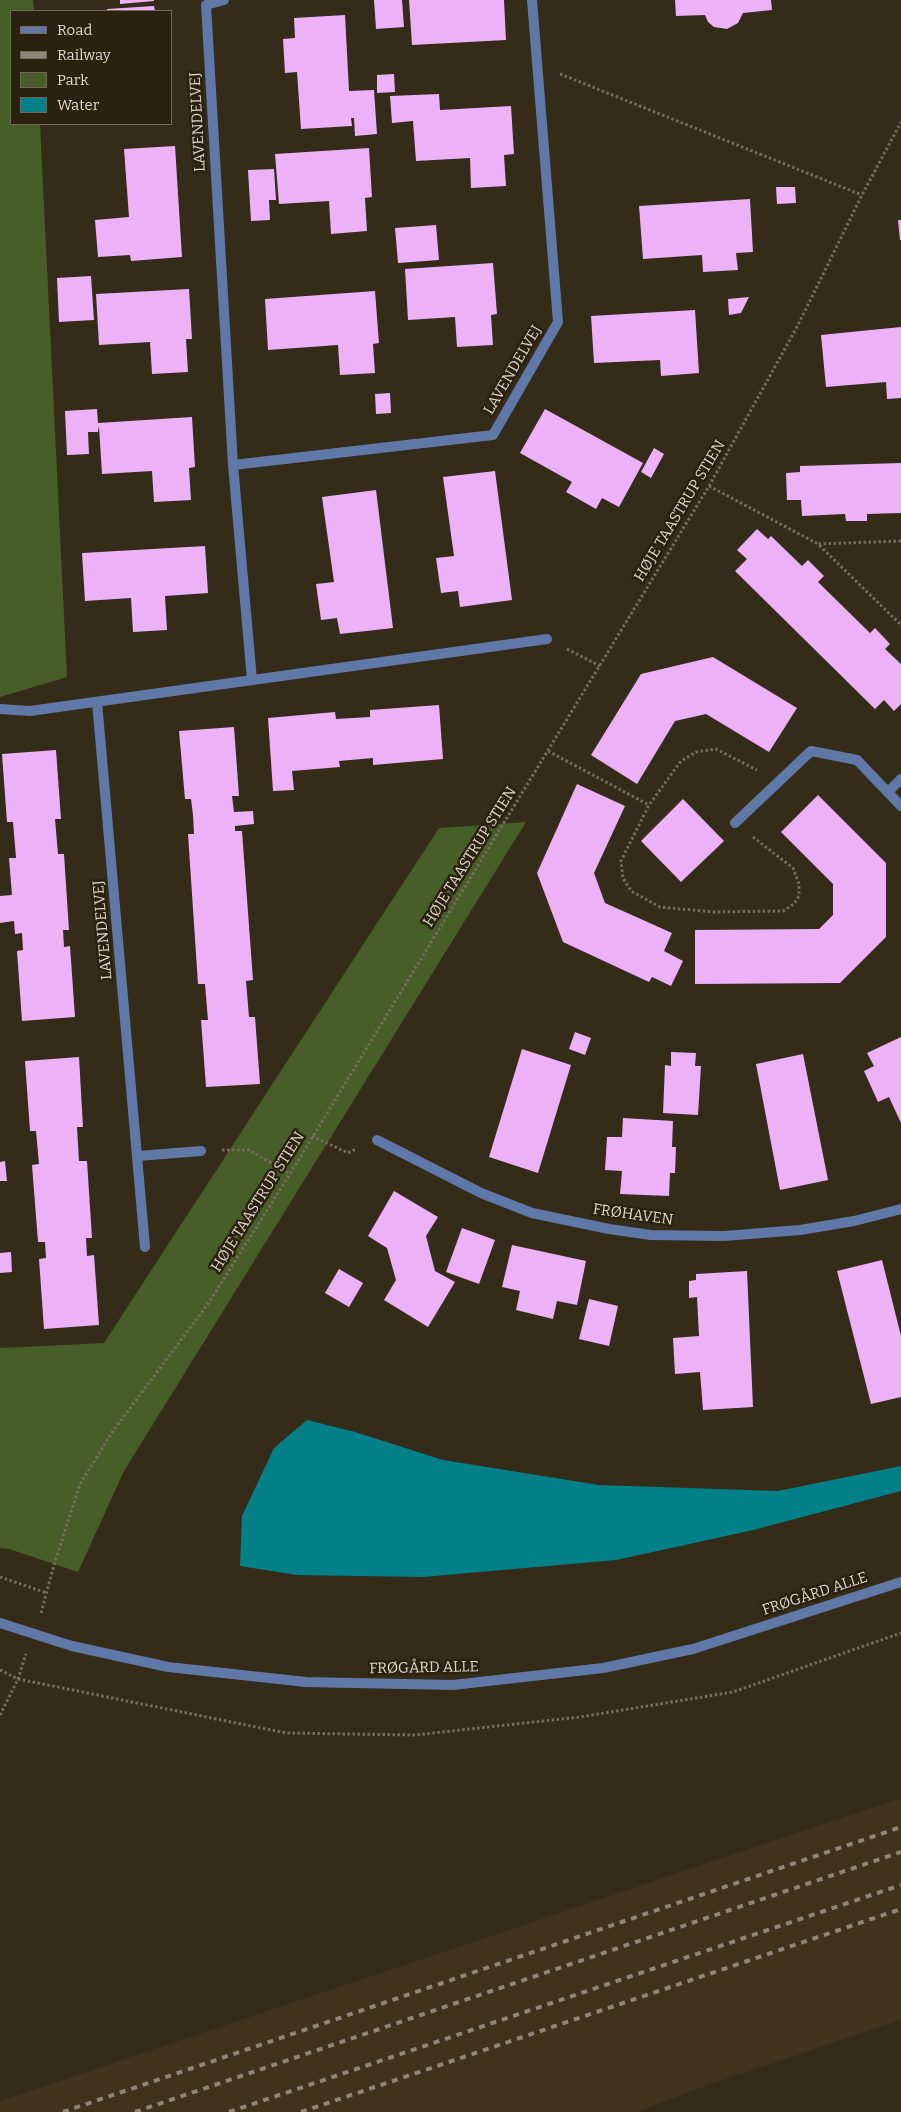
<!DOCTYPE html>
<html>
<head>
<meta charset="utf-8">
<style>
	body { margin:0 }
	#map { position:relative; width:901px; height:2112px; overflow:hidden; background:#352b19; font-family:Bitter,serif }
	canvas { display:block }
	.legend { position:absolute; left:10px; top:10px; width:162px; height:115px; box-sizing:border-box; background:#2b210f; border:1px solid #736a5b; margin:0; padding:6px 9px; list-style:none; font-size:15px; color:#dfd8cd }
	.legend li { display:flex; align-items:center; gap:10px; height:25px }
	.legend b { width:25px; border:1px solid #736a5b }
</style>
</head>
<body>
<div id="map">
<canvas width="901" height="2112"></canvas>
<ul class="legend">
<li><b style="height:6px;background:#6078a7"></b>Road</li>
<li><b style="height:6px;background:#8f8678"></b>Railway</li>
<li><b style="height:14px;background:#485e28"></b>Park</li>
<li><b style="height:14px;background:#048089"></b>Water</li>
</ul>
</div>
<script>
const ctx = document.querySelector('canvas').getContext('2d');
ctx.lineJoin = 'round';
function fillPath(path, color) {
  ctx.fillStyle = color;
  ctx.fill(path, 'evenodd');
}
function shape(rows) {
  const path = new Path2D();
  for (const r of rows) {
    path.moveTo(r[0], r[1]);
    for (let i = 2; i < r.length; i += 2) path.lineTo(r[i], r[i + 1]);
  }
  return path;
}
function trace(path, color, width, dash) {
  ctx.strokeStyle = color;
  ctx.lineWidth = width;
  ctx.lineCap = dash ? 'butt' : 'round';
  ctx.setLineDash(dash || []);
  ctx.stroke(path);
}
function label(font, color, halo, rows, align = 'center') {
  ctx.font = font + ' Bitter,serif';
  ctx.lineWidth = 5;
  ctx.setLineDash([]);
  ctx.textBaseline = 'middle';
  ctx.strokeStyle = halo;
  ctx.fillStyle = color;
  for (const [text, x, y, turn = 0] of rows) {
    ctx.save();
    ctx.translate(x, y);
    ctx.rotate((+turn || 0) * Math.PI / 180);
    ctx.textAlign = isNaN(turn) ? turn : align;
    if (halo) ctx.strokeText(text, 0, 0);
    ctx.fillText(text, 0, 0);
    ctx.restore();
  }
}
fillPath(shape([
	[901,1798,901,2020,708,2085,637,2112,0,2112,0,2101]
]), '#40321b');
fillPath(shape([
	[0,0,33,0,34,11,11,11,11,124,40,124,67,677,0,697],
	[526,822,124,1471,78,1572,9,1549,0,1548,0,1348,104,1343,439,828]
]), '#485e28');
fillPath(shape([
	[307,1420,355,1432,443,1460,599,1485,778,1491,901,1466,901,1491,753,1530,616,1560,423,1577,297,1575,240,1566,242,1516,274,1448]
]), '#048089');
fillPath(shape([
	[120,0,154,0,154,1,120,4],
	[374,0,402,0,404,27,376,29],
	[409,0,504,0,506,40,412,45],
	[675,0,771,0,772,10,743,13,738,23,727,29,714,27,708,22,705,15,676,16],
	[154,6,155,11,107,11,107,9],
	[345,15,349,91,374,90,377,134,355,136,354,118,351,118,352,126,301,129,297,72,285,73,283,39,295,38,294,18],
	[394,74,395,92,377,93,377,75],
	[439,94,440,110,511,106,514,154,504,155,506,186,471,188,470,158,416,161,413,121,392,123,390,96],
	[175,146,182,257,131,261,130,255,98,257,95,220,129,217,124,149],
	[369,148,372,197,365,198,367,231,331,234,329,201,279,204,275,154],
	[274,169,276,200,269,200,270,220,251,221,248,170],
	[776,187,795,187,796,203,777,204],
	[750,199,753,252,736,253,738,270,703,272,702,255,643,259,639,206],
	[898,220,901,220,901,240,900,240],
	[436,225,439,260,398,263,395,228],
	[493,263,497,314,491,315,493,345,457,347,455,317,408,320,405,269],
	[91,276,94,320,59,322,57,278],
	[189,289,192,339,186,339,188,372,152,374,150,342,99,345,96,294],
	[375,291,379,343,373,344,375,373,340,375,338,345,268,350,265,299],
	[749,297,741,313,729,315,728,299],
	[695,310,699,373,661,376,660,360,594,363,591,316],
	[901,327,901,398,887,399,886,382,826,387,821,335],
	[390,393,391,413,376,414,375,394],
	[97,409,98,423,192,417,195,467,189,468,191,500,154,502,152,471,102,474,99,426,98,432,88,432,89,454,67,455,65,411],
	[545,409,643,463,619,507,602,498,596,509,566,492,572,482,520,453],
	[654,448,664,454,651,478,641,472],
	[901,463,901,513,867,514,867,521,846,521,845,514,802,516,801,500,787,500,786,473,800,472,800,466],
	[495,471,512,600,460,607,458,591,441,593,436,558,454,556,443,477],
	[376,490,393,628,340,634,337,618,321,620,316,584,334,582,322,497],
	[757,529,768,539,771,536,802,566,808,560,824,576,818,582,870,633,875,628,890,644,885,649,901,664,901,704,894,711,884,700,875,709,735,571,747,559,737,550],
	[205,546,208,593,165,596,167,630,133,632,131,598,85,601,82,553],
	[713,657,797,708,769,752,706,714,675,721,637,784,591,755,641,674],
	[439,705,443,759,373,765,373,758,339,761,340,767,292,771,294,790,273,791,268,718,335,712,336,719,370,717,370,710],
	[234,727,239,796,232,796,234,812,253,811,254,824,235,826,235,831,242,831,253,980,246,981,249,1017,255,1017,260,1084,206,1087,201,1020,208,1020,205,984,198,984,188,834,194,834,193,815,191,799,185,799,179,731],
	[56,750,61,819,55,819,58,854,64,854,69,930,63,930,64,947,70,946,75,1017,22,1021,17,951,23,950,22,933,15,934,14,921,0,923,0,896,12,895,9,858,16,858,13,822,7,822,2,754],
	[577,784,625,806,594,873,605,903,672,933,664,951,683,961,671,986,652,977,649,982,563,942,537,873],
	[818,795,886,863,886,937,840,983,695,984,695,930,819,929,833,915,833,884,781,832],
	[683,799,724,841,681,882,641,841],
	[575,1032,591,1038,585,1055,569,1049],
	[901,1037,901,1123,889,1097,878,1102,864,1071,874,1066,867,1053],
	[522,1049,571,1065,538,1173,489,1157],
	[671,1052,696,1053,695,1066,701,1066,698,1115,663,1113,665,1065,671,1066],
	[803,1054,828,1180,780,1190,756,1064],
	[79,1057,83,1127,77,1127,79,1161,87,1161,92,1238,86,1238,87,1256,94,1255,99,1325,44,1329,39,1259,46,1258,45,1242,38,1242,32,1165,39,1164,36,1131,30,1131,25,1061],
	[623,1118,673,1121,672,1147,676,1147,675,1173,670,1173,669,1196,620,1194,622,1171,605,1170,607,1137,622,1137],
	[5,1161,7,1181,0,1181,0,1162],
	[394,1191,438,1217,426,1236,435,1271,455,1282,428,1327,384,1300,396,1280,387,1248,368,1236],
	[462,1228,495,1240,479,1284,446,1272],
	[512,1245,586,1261,577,1305,557,1301,553,1319,516,1310,520,1291,502,1287],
	[11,1252,12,1272,0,1273,0,1253],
	[882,1260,901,1336,901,1397,871,1404,837,1271],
	[339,1269,363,1283,349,1307,325,1293],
	[747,1271,753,1407,703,1410,700,1372,675,1374,673,1338,699,1336,697,1297,689,1298,689,1281,696,1280,696,1274],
	[589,1299,618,1306,609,1346,579,1339]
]), '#edb1f8');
trace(shape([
	[560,74,862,195],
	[709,486,818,544],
	[901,541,818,544,901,625],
	[567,649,600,666],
	[548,751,649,805],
	[753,837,793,868,799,884,799,896,794,904,783,911,713,912,660,907,631,891,623,878,621,861,649,805,681,761,696,752,716,749,757,770],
	[312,1136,348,1153,356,1149],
	[222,1150,249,1150,290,1174],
	[0,1577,47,1593],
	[41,1613,54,1565,80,1484,113,1431,208,1304,290,1174,709,486,798,325,862,195,901,122],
	[0,1670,18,1679,286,1733,415,1735,580,1717,733,1692,901,1633],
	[0,1715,18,1679,26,1654]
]), '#756d5d', 3, [2.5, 2.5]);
trace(shape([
	[888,792,901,779],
	[735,823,811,751,857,760]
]), '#6078a7', 10);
trace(shape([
	[224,0,206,5,233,465],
	[252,680,233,465,493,435,558,322,532,0],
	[97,702,145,1247],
	[0,709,30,711,547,639],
	[857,760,901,806],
	[377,1140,481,1193,532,1213,609,1229,651,1235,724,1236,800,1230,854,1221,901,1209],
	[138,1156,201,1151]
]), '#6078a7', 10);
trace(shape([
	[0,1623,72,1646,168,1667,306,1682,453,1685,603,1668,693,1649,901,1582]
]), '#6078a7', 10);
trace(shape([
	[63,2112,901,1827],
	[135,2112,901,1852],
	[229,2112,901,1885],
	[301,2112,901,1909]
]), '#8f8678', 4, [6, 6]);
label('15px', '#dfd8cd', '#2b210f', [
	["LAVENDELVEJ",198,122,-93],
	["LAVENDELVEJ",513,370,-60],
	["HØJE TAASTRUP STIEN",680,511,-59],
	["HØJE TAASTRUP STIEN",470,857,-58],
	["LAVENDELVEJ",103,930,-95],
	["HØJE TAASTRUP STIEN",258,1202,-58],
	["FRØHAVEN",633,1215,8],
	["FRØGÅRD ALLE",815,1594,-18],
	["FRØGÅRD ALLE",424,1668,-1]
]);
</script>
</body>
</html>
